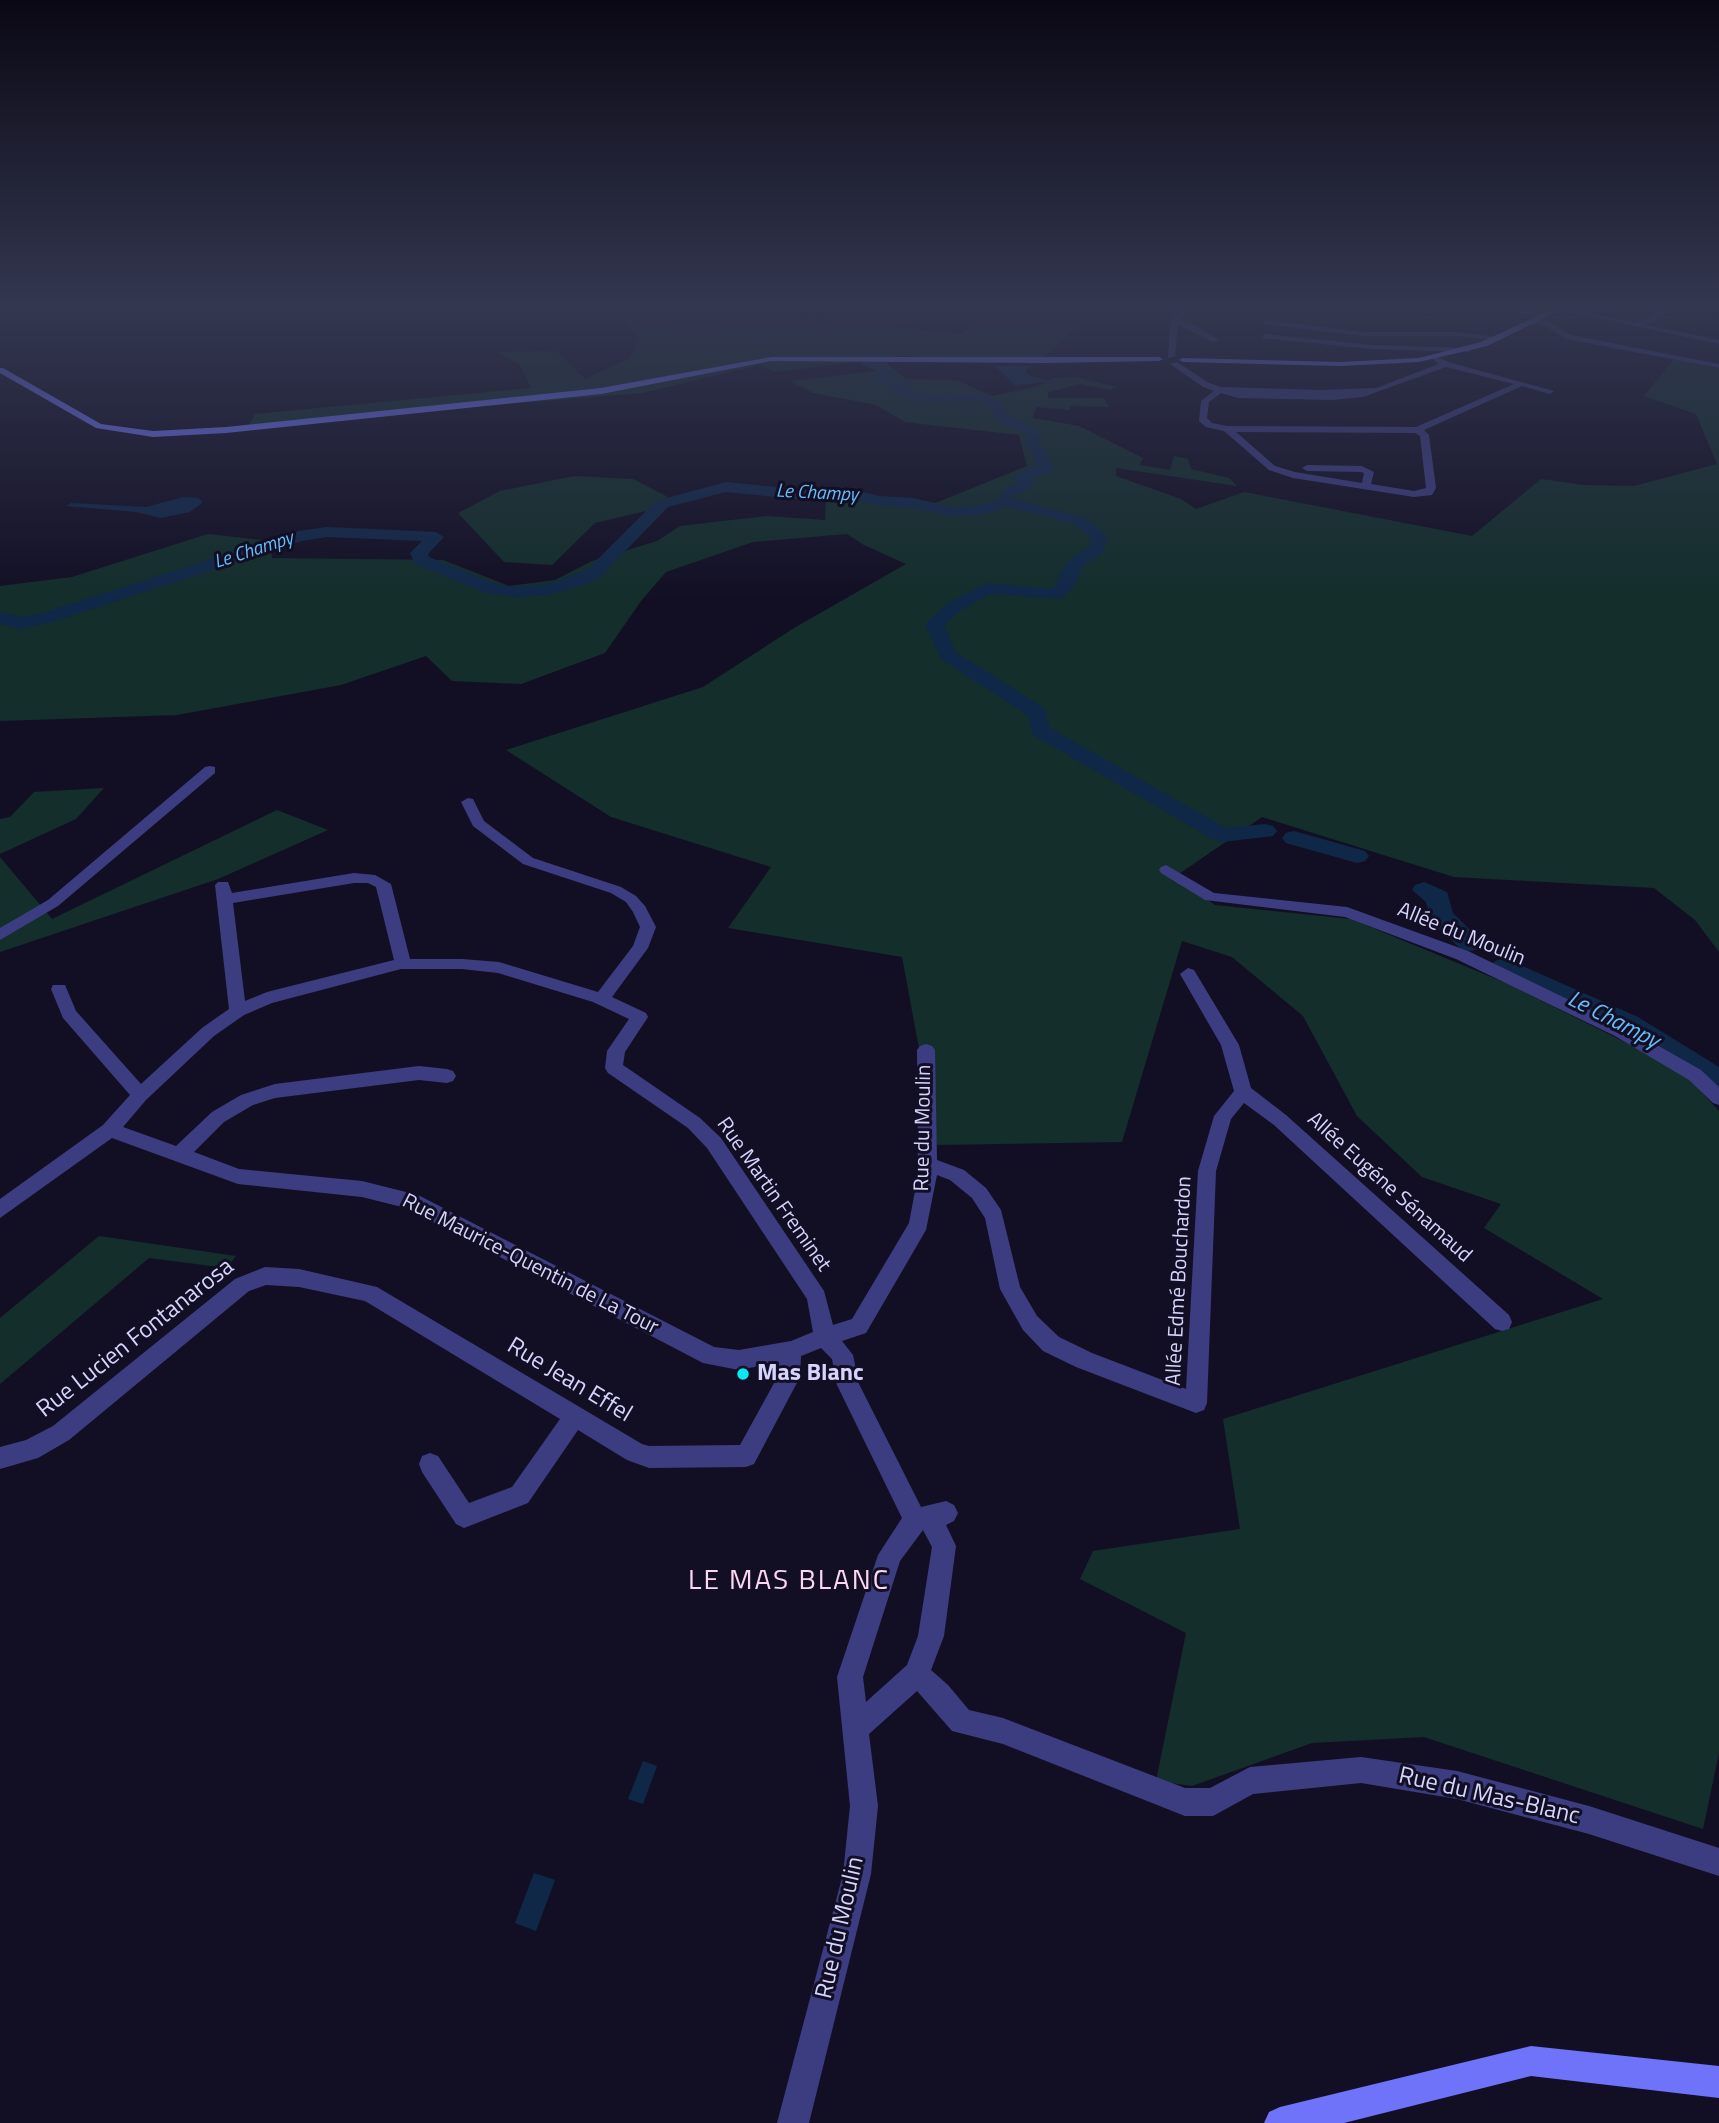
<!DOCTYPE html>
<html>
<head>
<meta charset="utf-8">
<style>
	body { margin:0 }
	canvas { display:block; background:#120f24 }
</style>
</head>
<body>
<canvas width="1719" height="2123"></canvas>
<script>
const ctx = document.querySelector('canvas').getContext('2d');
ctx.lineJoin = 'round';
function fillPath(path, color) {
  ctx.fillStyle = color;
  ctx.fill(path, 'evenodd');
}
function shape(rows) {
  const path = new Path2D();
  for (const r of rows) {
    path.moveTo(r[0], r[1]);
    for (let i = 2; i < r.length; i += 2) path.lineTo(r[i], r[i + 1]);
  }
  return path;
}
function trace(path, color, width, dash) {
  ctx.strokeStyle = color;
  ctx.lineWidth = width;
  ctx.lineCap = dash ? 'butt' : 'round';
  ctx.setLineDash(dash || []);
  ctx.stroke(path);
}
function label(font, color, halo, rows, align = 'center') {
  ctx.font = font + ' "Titillium Web",sans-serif';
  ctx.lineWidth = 6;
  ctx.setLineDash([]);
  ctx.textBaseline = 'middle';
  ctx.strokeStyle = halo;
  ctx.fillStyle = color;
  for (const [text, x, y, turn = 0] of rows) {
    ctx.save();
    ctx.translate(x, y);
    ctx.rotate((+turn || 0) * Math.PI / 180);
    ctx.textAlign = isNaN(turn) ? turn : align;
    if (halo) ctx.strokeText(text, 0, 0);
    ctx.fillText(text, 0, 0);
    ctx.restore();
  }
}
fillPath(shape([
	[607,304,802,304,797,317,963,334,995,304,1059,304,1039,318,1080,325,1037,364,901,356,775,372,760,365,642,393,249,425,255,414,531,388,520,365,497,352,556,351,585,379,630,358,640,337,605,307],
	[1674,359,1719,369,1719,952,1695,920,1654,888,1454,877,1262,817,1176,876,1215,905,1351,919,1508,984,1671,1065,1694,1084,1719,1111,1719,1753,1703,1829,1424,1737,1312,1743,1192,1786,1156,1781,1186,1633,1080,1579,1093,1551,1240,1529,1223,1419,1603,1299,1484,1228,1501,1204,1422,1177,1357,1116,1303,1016,1232,957,1182,941,1122,1142,937,1145,902,957,728,928,771,867,611,817,506,750,703,687,794,628,906,564,864,545,847,534,753,542,666,572,641,601,605,653,521,684,452,681,426,656,341,685,177,715,0,721,0,586,72,577,208,534,271,541,272,558,443,560,509,586,555,580,592,561,657,541,680,526,766,516,825,520,826,495,923,508,1027,466,1019,435,905,422,876,405,813,393,790,381,894,369,906,379,956,380,992,396,1039,386,1052,378,1075,377,1117,387,1110,390,1081,384,1048,392,1048,398,1104,398,1109,407,1070,406,1070,410,1036,407,1033,418,1079,426,1143,458,1140,465,1170,470,1174,456,1188,459,1191,469,1229,478,1237,486,1116,468,1116,476,1181,499,1196,509,1244,492,1472,536,1541,479,1584,485,1634,486,1717,464,1696,414,1644,396],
	[574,476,633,479,668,497,646,511,595,523,552,565,504,562,458,513,500,491],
	[104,788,76,819,0,854,0,819,10,817,34,792],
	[277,810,328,830,218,879,0,952,0,857,52,919],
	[99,1236,236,1256,227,1268,149,1258,0,1384,0,1318]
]), '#132e2b');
fillPath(shape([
	[674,304,681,304,672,310,692,313,689,315,691,322,707,322,711,329,720,329,730,334,764,336,770,338,768,340,783,343,803,337,834,347,867,351,872,355,869,357,863,351,855,350,827,348,818,342,800,339,779,344,766,343,764,338,725,335,717,330,707,329,704,324,686,322,686,313,668,311],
	[869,360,882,365,893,373,884,382,906,385,906,387,899,390,922,397,941,398,986,395,984,398,1001,407,999,412,1006,419,1021,423,1028,427,1034,434,1037,439,1033,444,1039,448,1041,454,1050,467,1048,470,1027,475,1024,479,1029,483,1023,489,1009,492,1011,501,1085,521,1103,538,1098,552,1078,564,1071,572,1065,593,1049,598,1035,594,1055,595,1062,592,1073,566,1098,548,1099,536,1080,521,1005,501,1008,494,1006,491,1023,487,1026,483,1022,478,1024,476,1047,469,1038,455,1038,448,1030,444,1035,438,1030,430,1020,424,1008,422,997,412,999,408,985,400,982,396,942,399,925,398,898,391,896,389,903,385,882,383,880,381,889,373],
	[995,366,1033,366,1026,369,1026,374,1048,381,1016,386],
	[184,497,198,498,203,502,190,512,161,518,136,512,66,506,71,503,146,507],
	[643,1761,657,1766,643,1804,628,1799],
	[534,1873,555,1880,536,1931,515,1923]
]), '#102848');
fillPath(shape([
	[869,355,887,363,894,370,896,373,890,379,908,382,910,385,906,389,925,394,987,393,1004,405,1004,411,1013,419,1032,425,1042,438,1039,443,1045,448,1046,455,1055,469,1052,472,1033,477,1031,478,1034,482,1029,490,1007,497,1086,518,1107,536,1104,552,1082,567,1075,585,1061,599,990,594,961,610,944,625,956,652,1044,708,1050,728,1226,828,1265,824,1273,826,1277,831,1273,836,1222,842,1214,840,1033,735,1027,715,941,659,925,624,949,602,987,583,1051,589,1058,583,1060,572,1070,559,1090,546,1090,537,1074,524,1006,506,989,513,953,517,913,508,879,506,843,497,826,502,726,492,668,507,600,577,586,584,548,595,515,597,486,593,415,564,410,553,422,541,327,537,302,541,49,623,20,629,0,624,0,612,20,617,39,614,299,531,327,527,436,532,444,537,428,554,429,557,496,584,515,587,546,585,588,569,656,501,726,482,825,492,842,487,879,496,913,498,953,507,986,504,1005,496,999,492,1017,484,1014,478,1017,475,1023,470,1038,466,1031,450,1023,444,1027,438,1022,431,1003,425,992,415,991,409,979,400,925,402,893,394,891,387,873,381,881,373,863,365,863,359,869,355],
	[1294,831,1365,851,1369,856,1365,861,1357,863,1286,843,1282,838,1286,833,1294,831],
	[1424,882,1447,892,1453,913,1483,943,1479,949,1470,951,1461,949,1432,922,1426,902,1412,890,1415,885,1424,882],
	[1504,958,1638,1017,1719,1067,1719,1092,1709,1088,1618,1031,1495,973,1491,967,1495,961,1504,958]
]), '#102848');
fillPath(shape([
	[1188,304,1222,307,1219,311,1195,305,1179,321,1188,322,1220,340,1213,342,1178,325,1175,356,1168,358,1170,322,1178,310,1188,304],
	[1427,304,1433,304,1433,312,1423,313,1427,304],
	[1509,304,1517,304,1547,316,1543,318,1521,313,1509,304],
	[1675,304,1684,304,1646,325,1719,340,1719,344,1555,309,1559,307,1637,323,1675,304],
	[1534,318,1551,322,1571,335,1719,364,1719,368,1566,339,1545,326,1531,322,1534,318],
	[1265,320,1363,332,1456,332,1503,338,1499,340,1456,336,1363,336,1262,324,1265,320],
	[1264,334,1372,345,1468,348,1472,350,1468,352,1372,349,1261,338,1264,334],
	[1434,355,1448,362,1554,391,1550,394,1522,386,1424,430,1429,435,1436,488,1432,495,1414,497,1293,478,1269,470,1224,431,1206,427,1199,421,1201,401,1214,391,1203,387,1170,364,1177,362,1209,383,1221,387,1321,390,1376,388,1439,364,1430,357,1434,355],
	[1446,367,1514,384,1416,427,1227,426,1212,423,1207,418,1209,402,1221,393,1238,398,1332,400,1363,397,1446,367],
	[1236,432,1415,433,1420,436,1426,488,1414,491,1371,484,1374,472,1362,466,1307,465,1302,468,1307,471,1361,472,1364,473,1362,483,1295,472,1275,466,1236,432],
	[210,766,215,767,215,773,58,906,0,940,0,928,48,900,205,767,210,766],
	[468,798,473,799,484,821,533,858,621,887,636,896,645,906,656,927,648,948,612,997,646,1013,648,1017,625,1052,623,1065,700,1118,721,1138,824,1291,833,1325,852,1319,909,1223,918,1175,917,1050,920,1046,926,1044,932,1046,935,1050,937,1160,964,1170,986,1188,1001,1210,1020,1287,1037,1316,1059,1337,1092,1353,1186,1389,1198,1171,1214,1116,1234,1091,1221,1045,1180,974,1188,968,1194,970,1239,1045,1251,1088,1286,1115,1509,1315,1512,1322,1509,1329,1502,1331,1495,1329,1274,1125,1244,1103,1231,1119,1216,1171,1207,1403,1204,1410,1196,1413,1076,1367,1043,1351,1023,1330,1000,1289,985,1218,972,1198,950,1180,937,1175,926,1230,866,1333,842,1341,853,1355,859,1384,921,1507,946,1501,954,1505,958,1513,954,1521,946,1525,956,1546,944,1636,931,1670,948,1685,969,1710,1003,1718,1185,1788,1210,1788,1250,1767,1361,1757,1457,1771,1589,1806,1719,1848,1719,1876,1589,1834,1457,1799,1361,1783,1253,1794,1213,1816,1185,1816,1003,1744,952,1731,917,1691,869,1734,878,1806,871,1874,809,2123,777,2123,843,1874,850,1806,837,1677,878,1555,902,1518,837,1385,832,1359,821,1348,801,1356,800,1377,754,1464,746,1467,649,1468,627,1460,578,1430,528,1503,464,1528,456,1524,422,1472,419,1464,422,1456,430,1453,438,1456,469,1503,512,1487,560,1419,365,1301,299,1287,266,1285,249,1291,69,1440,38,1458,0,1469,0,1447,26,1440,53,1426,235,1279,265,1267,299,1269,377,1287,642,1444,649,1446,740,1445,778,1376,779,1362,739,1370,703,1363,406,1208,362,1197,238,1184,112,1138,0,1218,0,1199,103,1125,130,1095,63,1018,51,989,53,985,65,985,76,1011,141,1084,202,1028,229,1009,215,885,218,882,228,882,232,893,354,873,375,875,391,884,410,959,462,959,499,962,598,992,633,946,640,927,633,912,626,902,611,893,523,864,473,826,461,802,468,798],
	[354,883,368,883,376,887,394,960,267,992,245,1001,233,903,354,883],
	[401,969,462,969,498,973,593,1002,629,1019,607,1051,605,1068,608,1073,688,1128,707,1148,807,1299,813,1332,791,1341,739,1350,714,1347,418,1195,362,1181,239,1169,194,1152,224,1122,253,1105,275,1098,419,1080,447,1083,453,1081,456,1076,453,1071,447,1069,419,1066,275,1084,241,1095,212,1112,176,1146,123,1127,146,1100,214,1036,244,1015,272,1003,401,969],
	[923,1530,932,1547,918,1636,907,1665,866,1702,863,1677,900,1561,923,1530],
	[1166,865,1214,893,1347,907,1468,951,1627,1028,1701,1070,1719,1087,1719,1105,1713,1103,1689,1080,1615,1036,1456,959,1345,917,1205,900,1161,873,1159,870,1161,867,1166,865]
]), '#3c3d81');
fillPath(shape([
	[1564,304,1573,304,1487,346,1419,362,1340,366,1183,362,1179,360,1183,358,1340,362,1419,358,1481,342,1564,304],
	[771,357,1159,357,1163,359,1159,361,1046,363,771,361,601,394,226,433,153,437,96,428,0,373,0,368,3,368,101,424,153,431,226,427,601,388,771,357],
	[1531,2046,1719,2066,1719,2098,1531,2076,1344,2123,1264,2123,1269,2112,1280,2107,1531,2046]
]), '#6f73fa');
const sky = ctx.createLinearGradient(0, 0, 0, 601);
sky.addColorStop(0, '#0a0814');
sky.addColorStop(0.51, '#333750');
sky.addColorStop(1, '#33375000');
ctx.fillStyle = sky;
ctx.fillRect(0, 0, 1719, 601);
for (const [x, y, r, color] of [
	[743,1374,7,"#09e9f4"]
]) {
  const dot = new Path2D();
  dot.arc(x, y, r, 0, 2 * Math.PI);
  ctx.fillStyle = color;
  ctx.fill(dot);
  trace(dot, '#120f24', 2.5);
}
label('italic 19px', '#66bdf9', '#120f24', [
	["Le Champy",817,494,3],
	["Le Champy",254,551,-18]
]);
label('21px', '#d6d4fd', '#120f24', [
	["Allée du Moulin",1461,935,22],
	["Rue du Moulin",924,1128,-89],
	["Allée Eugéne Sénamaud",1389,1188,42],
	["Rue Martin Freminet",773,1195,55],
	["Rue Maurice-Quentin de La Tour",530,1265,27],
	["Allée Edmé Bouchardon",1180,1281,-87]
]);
label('italic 23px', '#66bdf9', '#120f24', [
	["Le Champy",1613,1021,27]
]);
label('24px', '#d6d4fd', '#120f24', [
	["Rue Lucien Fontanarosa",136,1339,-38],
	["Rue Jean Effel",569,1381,31],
	["Rue du Mas-Blanc",1489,1797,13],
	["Rue du Moulin",841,1928,-77]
]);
label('bold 24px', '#d6d4fd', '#120f24', [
	["Mas Blanc",757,1374]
], 'left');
ctx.letterSpacing = '2px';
label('28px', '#fdd6f1', '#120f24', [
	["LE MAS BLANC",789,1582]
]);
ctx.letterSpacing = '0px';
</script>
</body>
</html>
